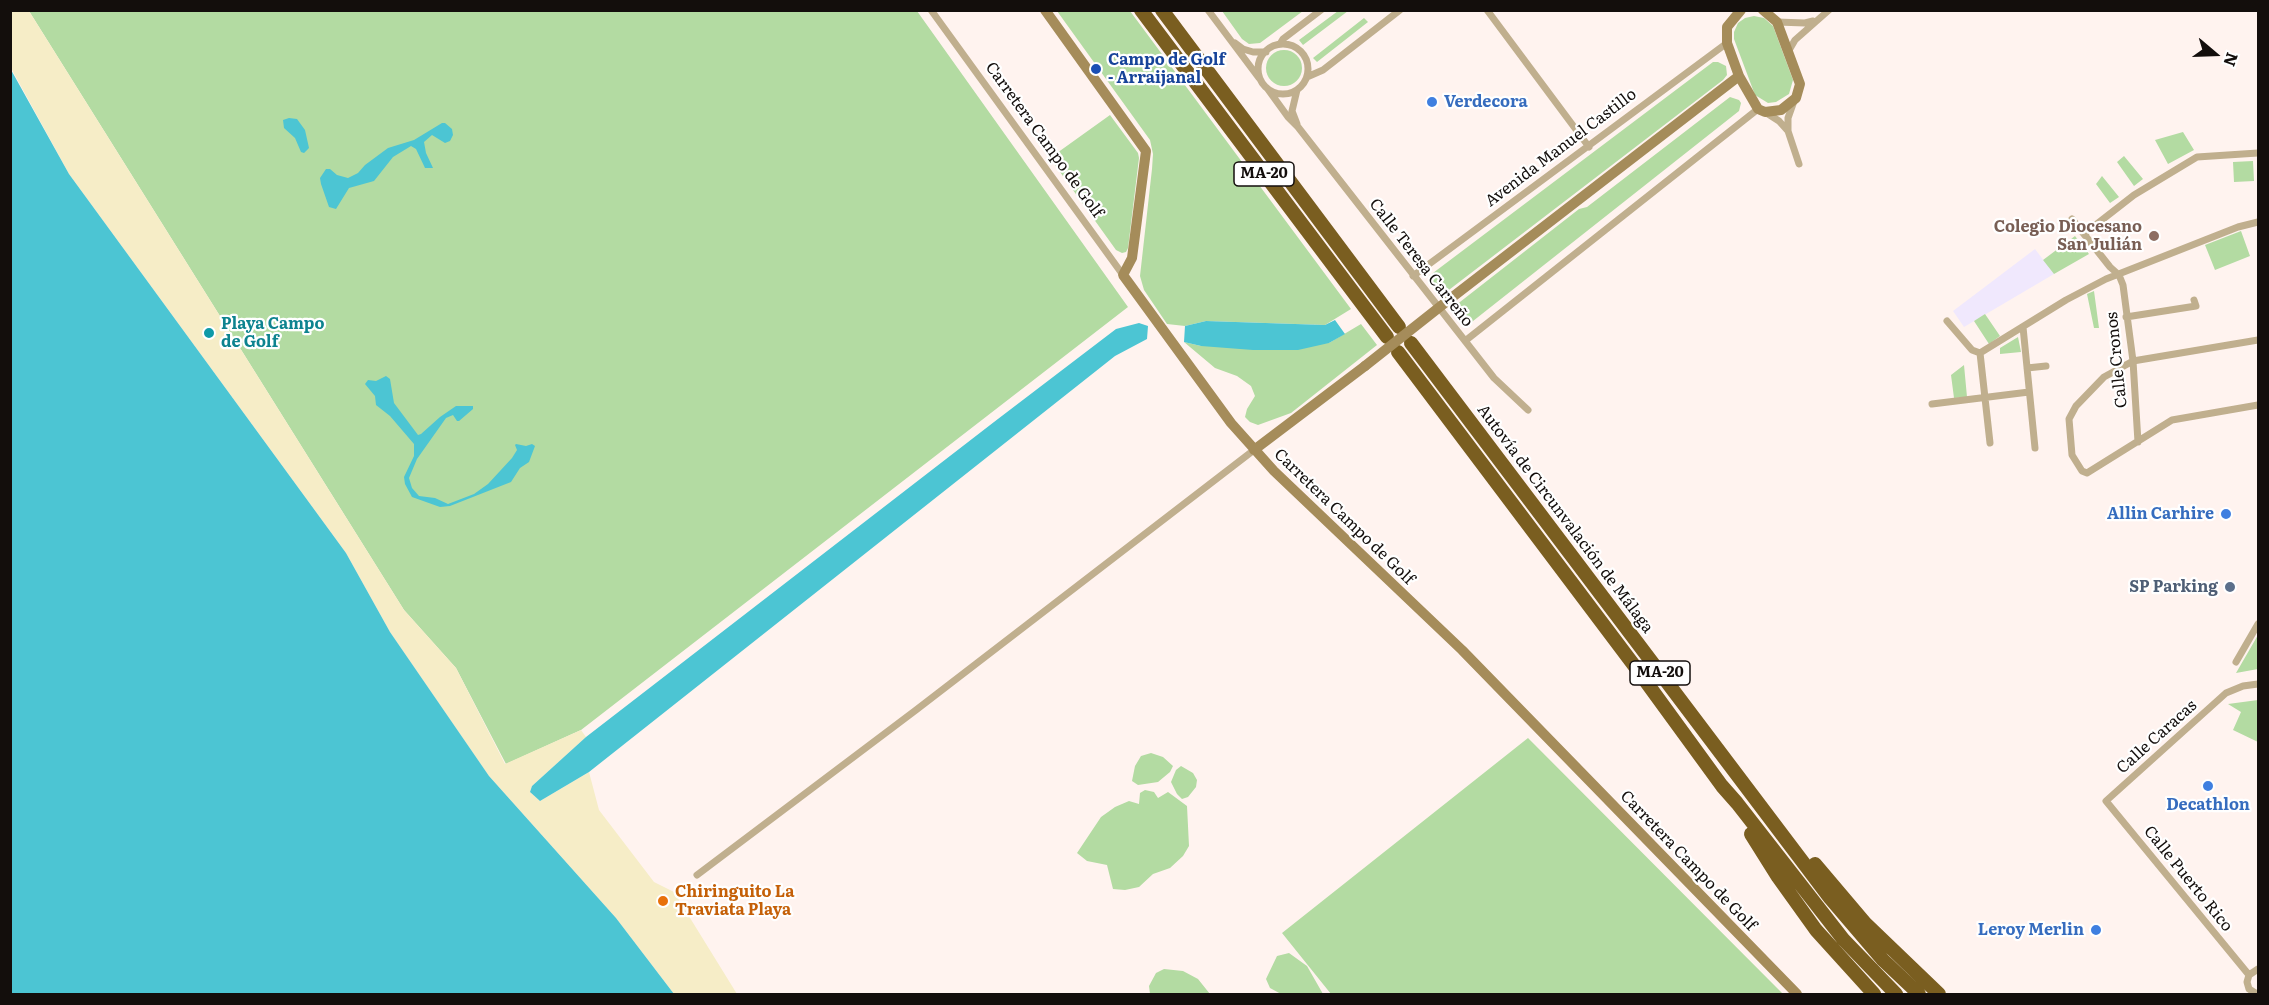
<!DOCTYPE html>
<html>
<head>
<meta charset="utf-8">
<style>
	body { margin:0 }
	#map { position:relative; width:2269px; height:1005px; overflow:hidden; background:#fff3ef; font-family:Literata,serif }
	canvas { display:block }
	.frame { position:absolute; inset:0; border:12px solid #130e0c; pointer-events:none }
	.north { position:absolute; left:2185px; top:24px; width:60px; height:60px; -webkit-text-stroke:4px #fff; paint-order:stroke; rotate:109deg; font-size:16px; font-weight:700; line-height:24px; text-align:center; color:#130e0c }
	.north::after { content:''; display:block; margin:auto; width:21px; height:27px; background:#130e0c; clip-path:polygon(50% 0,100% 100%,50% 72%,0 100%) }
</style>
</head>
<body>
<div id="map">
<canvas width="2269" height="1005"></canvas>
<div class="frame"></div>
<div class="north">N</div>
</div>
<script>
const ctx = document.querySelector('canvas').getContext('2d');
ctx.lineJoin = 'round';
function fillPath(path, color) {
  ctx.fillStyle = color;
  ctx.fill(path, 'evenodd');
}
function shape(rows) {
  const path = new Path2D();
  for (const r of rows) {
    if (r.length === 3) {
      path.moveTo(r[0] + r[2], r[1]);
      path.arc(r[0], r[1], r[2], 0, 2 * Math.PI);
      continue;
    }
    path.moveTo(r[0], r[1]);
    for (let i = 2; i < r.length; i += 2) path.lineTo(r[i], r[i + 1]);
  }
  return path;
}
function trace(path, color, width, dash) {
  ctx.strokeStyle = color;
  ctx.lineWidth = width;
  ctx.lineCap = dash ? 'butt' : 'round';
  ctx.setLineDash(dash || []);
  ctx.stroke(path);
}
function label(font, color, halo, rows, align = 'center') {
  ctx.font = font + ' Literata,serif';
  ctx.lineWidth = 4.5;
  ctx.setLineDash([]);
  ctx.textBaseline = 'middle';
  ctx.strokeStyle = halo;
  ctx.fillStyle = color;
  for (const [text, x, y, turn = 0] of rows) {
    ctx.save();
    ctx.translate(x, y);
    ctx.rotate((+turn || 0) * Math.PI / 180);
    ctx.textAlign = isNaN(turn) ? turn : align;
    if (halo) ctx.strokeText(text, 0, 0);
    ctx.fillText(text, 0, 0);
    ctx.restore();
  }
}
fillPath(shape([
	[2035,249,2054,274,1964,327,1953,311]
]), '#f0e8fd');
fillPath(shape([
	[29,11,917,11,1128,307,581,730,506,764,456,668,404,610],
	[1057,11,1130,11,1351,309,1325,325,1206,321,1185,326,1167,324,1144,290,1140,276,1152,169,1153,154,1150,140],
	[1222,11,1303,11,1260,43,1249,44,1242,39],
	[1338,11,1348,11,1303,45,1299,40],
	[1754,16,1764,18,1773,26,1793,80,1789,94,1776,102,1768,103,1755,95,1734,39,1734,32,1738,23,1745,18],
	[1364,18,1368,22,1317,62,1313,58],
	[1284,68,18],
	[1713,62,1718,62,1726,66,1727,75,1723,80,1441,296,1429,276],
	[1730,97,1739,100,1741,103,1739,111,1468,325,1451,309,1579,209,1587,207],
	[1110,115,1138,153,1139,158,1128,248,1126,252,1122,253,1116,250,1050,158],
	[2183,132,2194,150,2168,164,2155,140],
	[2124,156,2143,179,2134,186,2117,162],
	[2253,161,2254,181,2234,182,2233,162],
	[2102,176,2119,197,2110,203,2096,184],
	[2241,231,2250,256,2215,270,2205,245],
	[2075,236,2089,254,2054,274,2043,260],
	[2094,291,2099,328,2094,328,2087,294],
	[1985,314,2000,336,1989,344,1974,321],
	[1361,324,1377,345,1291,413,1258,425,1250,422,1245,417,1247,409,1255,396,1251,386,1237,376,1215,368,1184,342,1201,346,1329,343],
	[2018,337,2021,352,2000,354,2000,348],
	[1964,365,1967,397,1954,398,1951,375],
	[2258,635,2258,669,2236,673],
	[2258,700,2258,742,2233,730,2241,712,2228,704],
	[1528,738,1783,994,1331,994,1282,933],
	[1151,753,1163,757,1173,766,1170,772,1158,782,1138,785,1132,781,1135,766,1141,756],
	[1181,766,1193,773,1197,780,1196,787,1188,797,1182,799,1177,794,1171,782,1176,770],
	[1145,790,1154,792,1158,798,1168,792,1187,806,1189,846,1183,856,1170,868,1153,874,1139,887,1125,890,1113,889,1107,865,1087,861,1077,853,1101,817,1115,807,1129,801,1139,804,1140,793],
	[1289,953,1307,966,1323,994,1281,994,1270,988,1266,979,1277,956],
	[1164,969,1183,971,1198,979,1210,994,1150,994,1149,986,1156,973]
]), '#b3dba2');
fillPath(shape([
	[10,11,29,11,404,610,456,668,505,764,581,730,586,737,532,786,530,792,540,801,589,772,599,810,654,882,674,892,737,994,674,994,616,918,489,776,390,632,346,553,69,174,11,68]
]), '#f6edc7');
fillPath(shape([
	[10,68,69,174,346,553,390,632,489,776,616,918,674,994,11,994],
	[289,118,297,119,305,130,309,148,304,153,301,152,295,138,284,128,283,120],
	[442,123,445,123,452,129,453,135,450,141,445,143,432,135,424,142,426,153,433,168,425,168,416,149,411,146,393,157,374,181,349,188,336,209,329,207,321,184,320,178,326,169,330,169,337,175,348,178,358,173,365,165,388,148,414,140],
	[1335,320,1345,334,1329,343,1298,350,1253,350,1201,346,1184,342,1185,326,1206,321,1325,325],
	[1139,323,1148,326,1147,339,1115,356,589,772,540,801,530,792,532,786,586,737,994,422,1116,329],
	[386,376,390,379,394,403,418,435,421,434,440,417,456,406,473,406,473,409,459,421,457,421,453,415,446,418,417,459,409,478,412,488,419,496,435,498,448,504,474,494,488,484,512,458,517,450,515,445,516,444,526,446,532,444,535,446,529,462,520,468,511,482,450,506,440,507,412,497,405,484,404,477,414,456,414,444,390,416,376,405,375,396,365,384,368,380,376,381]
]), '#4cc5d3');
trace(shape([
	[931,10,1123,275],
	[1208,10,1259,78],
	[1487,10,1589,147],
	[1777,22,1805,23,1813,21],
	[1235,43,1243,49,1253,52,1266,52],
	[1280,44,1283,39,1321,10],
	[1283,69,25],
	[1788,52,1795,40,1829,10],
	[1307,77,1323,70,1400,10],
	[1267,88,1288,117,1298,127,1494,378,1528,410],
	[1794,101,1788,118,1788,131,1799,164],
	[1765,112,1779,121,1788,131],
	[1297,124,1292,111,1297,90],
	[2072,219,2110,267,2119,275],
	[2084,234,2134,195,2197,157,2258,153],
	[2119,275,2123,285,2133,361,2138,442],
	[1413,276,1727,43],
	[2126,317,2196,306,2194,300],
	[1947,321,1972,350,1980,353,2066,300,2106,279,2238,227,2258,222],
	[2023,327,2035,448],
	[2258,340,2133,361,2104,377,2076,406,2069,419,2072,455,2082,471,2087,473,2172,420,2258,405],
	[1465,341,1758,109],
	[1980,353,1990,443],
	[2027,368,2046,366],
	[1932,404,2029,392],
	[2236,662,2258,624],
	[697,875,916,710,1254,450],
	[2249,975,2106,801,2226,693,2243,686,2258,684],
	[2257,994,2249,989,2247,982,2249,975,2258,969]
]), '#c0af8e', 7);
trace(shape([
	[1045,10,1146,151,1132,258,1123,275,1231,423,1274,471,1462,650,1797,994],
	[1741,10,1727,27,1727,43,1739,76,1758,109,1765,112,1781,110,1796,98,1800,84,1777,22,1763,10],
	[1446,302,1739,76],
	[1254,450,1365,366]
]), '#a58c5a', 10);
trace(shape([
	[1141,10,1387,337],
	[1162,10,1399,327],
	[1411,343,1830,898,1883,960,1919,994],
	[1398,352,1636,668,1722,786,1737,803,1843,939,1896,994],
	[1751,834,1778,877,1816,930,1874,994],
	[1815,864,1865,923,1939,994]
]), '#7a5e20', 14);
trace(shape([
	[1365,366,1446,302]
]), '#a58c5a', 10);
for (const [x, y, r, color] of [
	[1096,69,6,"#1a4fb4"],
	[1432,102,6,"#3f7fe0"],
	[2154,236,6,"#8d6e63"],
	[209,333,6,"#0f9aa8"],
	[2226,514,6,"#3f7fe0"],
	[2230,587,6,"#5c6f8a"],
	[2208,786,6,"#3f7fe0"],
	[663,901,6,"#e8710a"],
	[2096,930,6,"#3f7fe0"]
]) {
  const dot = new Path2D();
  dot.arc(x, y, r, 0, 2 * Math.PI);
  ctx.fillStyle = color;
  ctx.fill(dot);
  trace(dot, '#fff', 2);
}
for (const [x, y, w] of [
	[1264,174,60],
	[1660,673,60]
]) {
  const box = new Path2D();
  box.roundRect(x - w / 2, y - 12, w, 24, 4.5);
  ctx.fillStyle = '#fff';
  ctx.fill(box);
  trace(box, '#130e0c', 1.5);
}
label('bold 15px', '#130e0c', null, [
	["MA-20",1264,174],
	["MA-20",1660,673]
]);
label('bold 16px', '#164399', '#fff', [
	["Campo de Golf",1108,60],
	["- Arraijanal",1108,78]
], 'left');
label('bold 16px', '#366cbe', '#fff', [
	["Verdecora",1444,102,"left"],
	["Allin Carhire",2214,514],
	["Decathlon",2208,805,"center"],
	["Leroy Merlin",2084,930]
], 'right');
label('16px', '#130e0c', '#fff', [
	["Carretera Campo de Golf",1044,140,54],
	["Avenida Manuel Castillo",1561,148,-37],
	["Calle Teresa Carreño",1421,263,52],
	["Calle Cronos",2117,360,-96],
	["Carretera Campo de Golf",1344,517,44],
	["Autovía de Circunvalación de Málaga",1565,519,53],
	["Calle Caracas",2157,737,-42],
	["Carretera Campo de Golf",1688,861,46],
	["Calle Puerto Rico",2188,879,51]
]);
label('bold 16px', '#785e54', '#fff', [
	["Colegio Diocesano",2142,227],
	["San Julián",2142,245]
], 'right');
label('bold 16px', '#0d838f', '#fff', [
	["Playa Campo",221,324],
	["de Golf",221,342]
], 'left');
label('bold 16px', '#4e5e75', '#fff', [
	["SP Parking",2218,587]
], 'right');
label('bold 16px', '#c56008', '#fff', [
	["Chiringuito La",675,892],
	["Traviata Playa",675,910]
], 'left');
</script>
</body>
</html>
